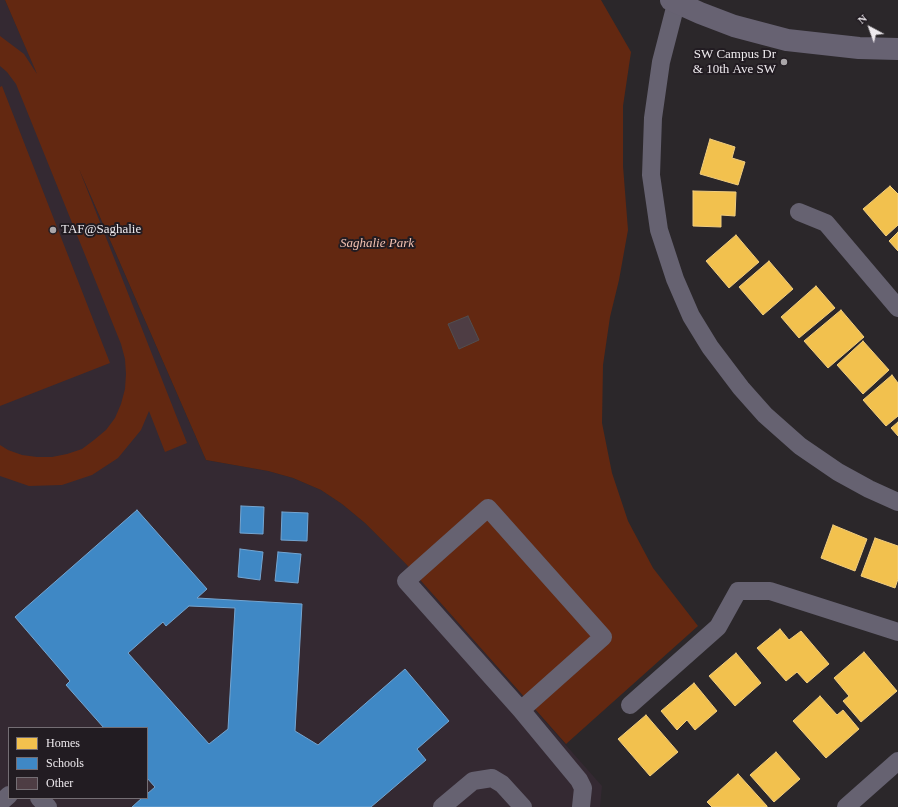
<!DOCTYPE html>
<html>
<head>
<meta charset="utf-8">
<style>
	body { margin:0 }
	#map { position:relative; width:898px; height:807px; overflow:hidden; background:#2b272a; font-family:Georgia,serif }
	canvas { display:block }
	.legend { position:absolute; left:8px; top:727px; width:140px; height:72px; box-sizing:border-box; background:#221c22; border:1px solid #746e74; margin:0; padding:5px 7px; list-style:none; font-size:12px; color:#eeeaee }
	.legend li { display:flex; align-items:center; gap:8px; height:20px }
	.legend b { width:20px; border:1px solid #746e74 }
	.north { position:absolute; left:850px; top:8px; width:40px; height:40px; -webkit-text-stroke:3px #221c22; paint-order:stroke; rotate:319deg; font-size:11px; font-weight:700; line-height:16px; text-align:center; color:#eeeaee }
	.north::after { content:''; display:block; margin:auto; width:14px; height:18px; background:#eeeaee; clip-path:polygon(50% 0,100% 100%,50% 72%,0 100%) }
</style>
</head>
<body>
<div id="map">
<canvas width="898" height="807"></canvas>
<ul class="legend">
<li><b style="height:11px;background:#f2c14e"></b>Homes</li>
<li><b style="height:11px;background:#3f88c5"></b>Schools</li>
<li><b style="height:11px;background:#4e3d44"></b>Other</li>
</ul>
<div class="north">N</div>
</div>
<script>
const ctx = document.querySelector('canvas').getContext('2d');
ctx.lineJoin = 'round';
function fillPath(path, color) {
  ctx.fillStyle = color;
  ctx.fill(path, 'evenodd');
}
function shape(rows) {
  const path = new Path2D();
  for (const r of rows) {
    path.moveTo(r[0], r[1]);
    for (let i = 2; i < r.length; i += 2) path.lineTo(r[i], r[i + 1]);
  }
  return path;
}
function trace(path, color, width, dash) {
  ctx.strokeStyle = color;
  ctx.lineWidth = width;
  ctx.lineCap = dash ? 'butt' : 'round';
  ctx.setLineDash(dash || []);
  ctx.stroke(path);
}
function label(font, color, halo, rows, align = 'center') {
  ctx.font = font + ' Georgia,serif';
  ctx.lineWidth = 4;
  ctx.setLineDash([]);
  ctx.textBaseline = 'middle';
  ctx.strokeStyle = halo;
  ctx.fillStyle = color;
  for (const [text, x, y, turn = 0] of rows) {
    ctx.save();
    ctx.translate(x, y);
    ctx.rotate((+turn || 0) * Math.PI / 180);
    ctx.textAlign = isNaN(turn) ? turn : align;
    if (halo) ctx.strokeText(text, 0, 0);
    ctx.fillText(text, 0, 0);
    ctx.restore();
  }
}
fillPath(shape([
	[0,0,5,0,206,460,268,471,293,478,321,490,342,504,365,523,406,564,602,786,600,807,0,807],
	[9,728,147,728,147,798,9,798]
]), '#342932');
fillPath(shape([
	[5,0,601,0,631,52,623,106,623,166,628,230,619,280,610,317,603,365,602,423,612,473,628,521,653,568,698,626,566,744,406,564,365,523,342,504,321,490,293,478,268,471,206,460,79,169,187,443,165,452,149,411,141,430,118,458,92,475,62,485,29,486,0,476,0,445,8,450,22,455,37,457,52,457,67,454,82,449,94,440,106,430,115,418,121,404,125,389,126,374,125,359,121,344,16,84,7,72,0,66,0,36,24,54,37,74],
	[2,86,110,363,0,406,0,87]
]), '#632811');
const homes = shape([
	[710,139,735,147,732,158,745,162,738,185,700,174,710,139],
	[890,186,898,194,898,225,886,236,863,209,890,186],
	[693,191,736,192,735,216,721,215,721,227,693,226,693,191],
	[898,232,898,251,889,241,898,232],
	[736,235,759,262,729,288,706,261,736,235],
	[769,261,793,289,763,315,739,287,769,261],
	[816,286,835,308,799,338,781,317,816,286],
	[841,310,864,337,828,368,804,341,841,310],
	[863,341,889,370,863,394,837,365,863,341],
	[892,375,898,383,898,416,886,426,863,400,892,375],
	[898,422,898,436,891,428,898,422],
	[833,525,867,539,855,571,821,558,833,525],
	[875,538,898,546,898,579,895,588,861,576,875,538],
	[780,629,789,640,801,631,829,664,807,683,797,672,786,681,757,648,780,629],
	[864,652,897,691,861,722,843,701,849,696,834,678,864,652],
	[736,653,761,683,735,706,709,676,736,653],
	[694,683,717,711,695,730,687,720,677,730,661,711,694,683],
	[820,696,837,715,843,710,859,729,826,758,793,721,820,696],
	[646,715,678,752,650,776,618,739,646,715],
	[776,752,800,779,774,802,750,775,776,752],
	[738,774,767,806,767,807,712,807,707,802,738,774]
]);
fillPath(homes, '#f2c14e');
trace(homes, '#f1cd7e', 1);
const schools = shape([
	[241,506,264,507,263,534,240,533,241,506],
	[137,510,207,589,197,598,302,604,295,731,318,745,405,669,449,721,417,749,426,760,371,807,132,807,142,798,147,798,147,794,155,787,147,778,147,728,104,728,66,685,70,681,15,617,137,510],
	[189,606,235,608,228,729,209,744,128,653,163,622,166,626,189,606],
	[282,512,308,513,307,541,281,540,282,512],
	[240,549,263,552,260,580,238,577,240,549],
	[278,552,301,554,298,583,275,581,278,552]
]);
fillPath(schools, '#3f88c5');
trace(schools, '#74a5d1', 1);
const building = shape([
	[468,316,479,340,459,349,448,324,468,316]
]);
fillPath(building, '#4e3d44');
trace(building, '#524e50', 1);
trace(shape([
	[677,0,661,62,653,118,651,175,659,230,675,279,691,316,710,347,741,388,765,415,800,446,838,472,869,489,898,502],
	[799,212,826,223,898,308],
	[488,508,603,637,521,710,406,581,488,508],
	[630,705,718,627,738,591,770,591,898,632],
	[521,710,579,780,583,788,581,807],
	[39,798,48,807],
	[0,803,9,795],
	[442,807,473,781,492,778,502,784,523,807],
	[846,807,898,761]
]), '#666271', 18);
trace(shape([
	[671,0,700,13,734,26,787,40,859,48,898,49]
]), '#676272', 22);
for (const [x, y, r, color] of [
	[784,62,4,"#aaa6a9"],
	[53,230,4,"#aaa6a9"]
]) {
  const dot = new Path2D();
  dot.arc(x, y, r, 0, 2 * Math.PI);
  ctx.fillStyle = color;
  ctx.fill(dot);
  trace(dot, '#221c22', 1.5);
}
label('13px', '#eeeaee', '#221c22', [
	["SW Campus Dr",776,55],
	["& 10th Ave SW",776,70],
	["TAF@Saghalie",61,230,"left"]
], 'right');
label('italic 13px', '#f2c1b1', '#221c22', [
	["Saghalie Park",377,244]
]);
</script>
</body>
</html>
